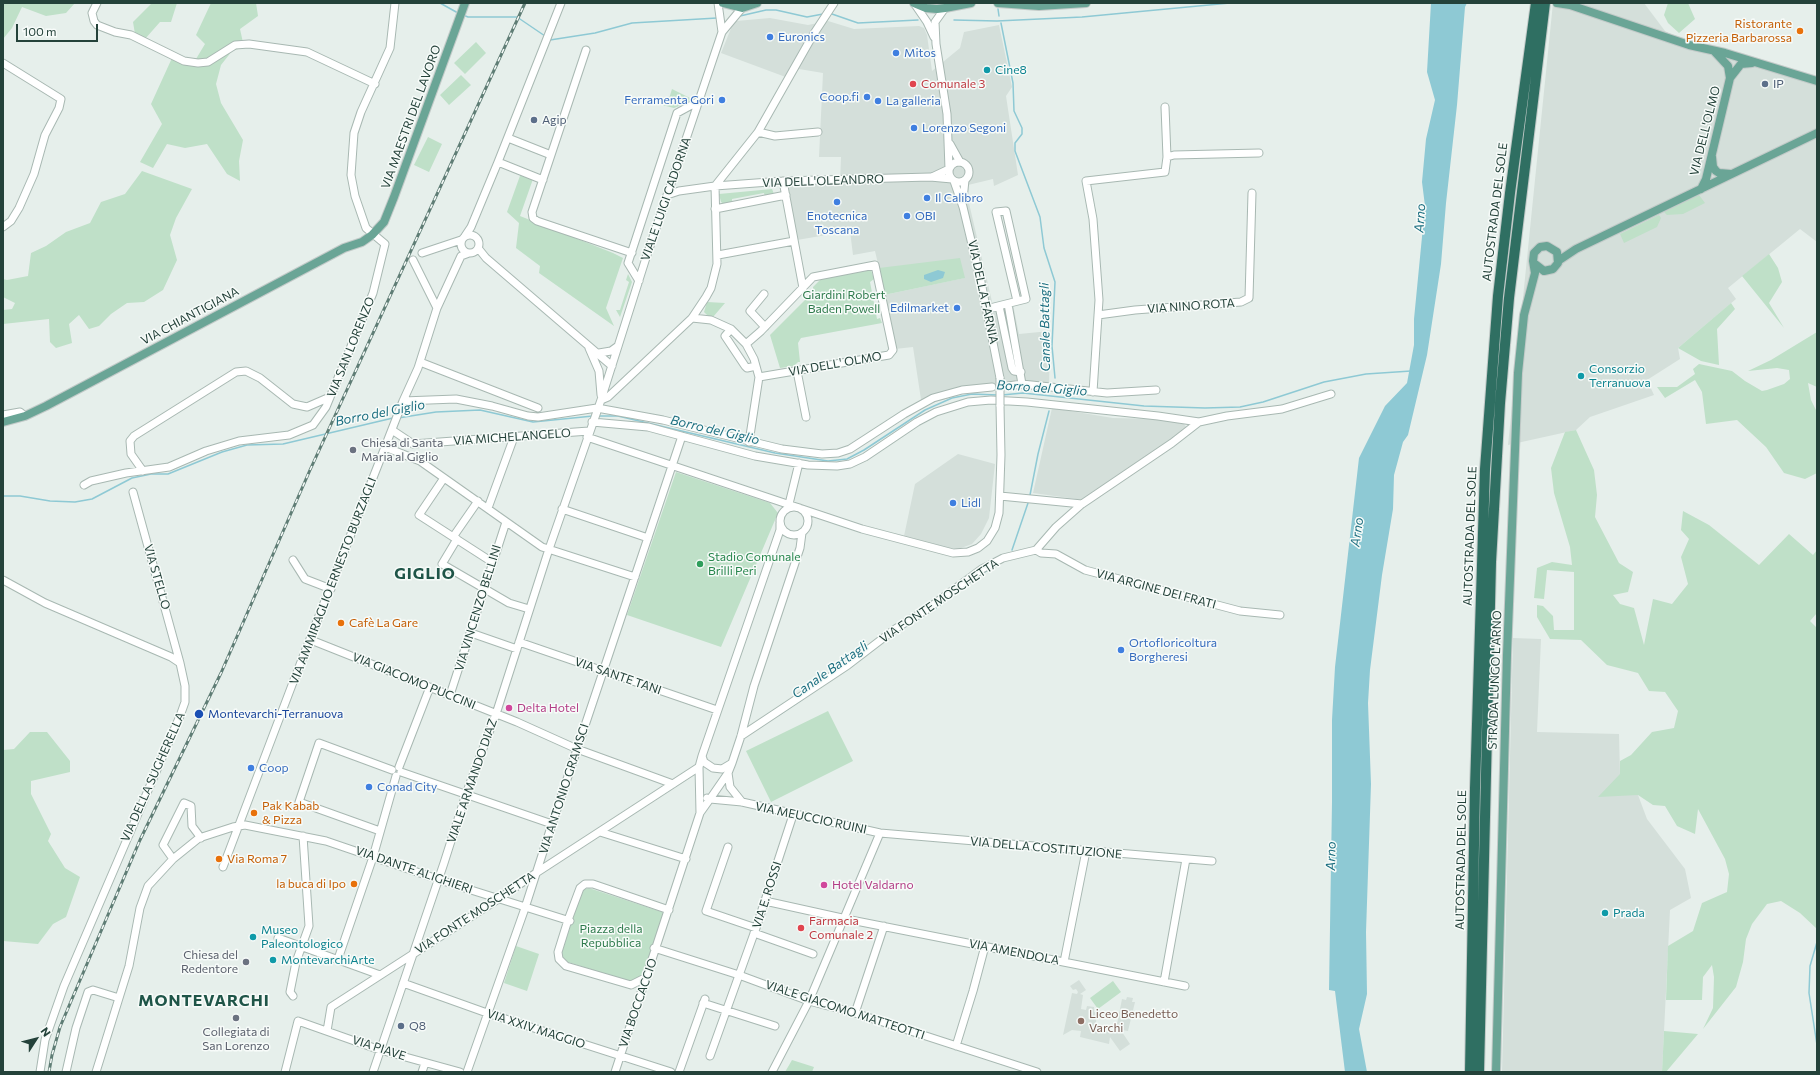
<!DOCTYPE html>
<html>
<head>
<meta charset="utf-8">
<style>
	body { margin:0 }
	#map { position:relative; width:1820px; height:1075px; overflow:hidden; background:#e6efeb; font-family:Commissioner,sans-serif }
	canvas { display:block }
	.frame { position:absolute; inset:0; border:4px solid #24423a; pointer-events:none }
	.north { position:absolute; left:16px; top:1019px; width:40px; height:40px; -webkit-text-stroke:3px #f7fbf9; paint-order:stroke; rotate:54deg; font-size:11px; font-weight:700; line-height:16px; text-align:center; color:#24423a }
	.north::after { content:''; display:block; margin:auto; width:14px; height:18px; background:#24423a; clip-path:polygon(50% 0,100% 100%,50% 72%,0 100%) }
	.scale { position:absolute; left:16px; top:24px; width:82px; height:18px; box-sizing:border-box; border:2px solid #24423a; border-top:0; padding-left:5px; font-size:12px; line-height:14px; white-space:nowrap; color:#24423a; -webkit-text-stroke:3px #f7fbf9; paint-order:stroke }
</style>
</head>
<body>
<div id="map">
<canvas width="1820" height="1075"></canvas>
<div class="frame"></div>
<div class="north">N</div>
<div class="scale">100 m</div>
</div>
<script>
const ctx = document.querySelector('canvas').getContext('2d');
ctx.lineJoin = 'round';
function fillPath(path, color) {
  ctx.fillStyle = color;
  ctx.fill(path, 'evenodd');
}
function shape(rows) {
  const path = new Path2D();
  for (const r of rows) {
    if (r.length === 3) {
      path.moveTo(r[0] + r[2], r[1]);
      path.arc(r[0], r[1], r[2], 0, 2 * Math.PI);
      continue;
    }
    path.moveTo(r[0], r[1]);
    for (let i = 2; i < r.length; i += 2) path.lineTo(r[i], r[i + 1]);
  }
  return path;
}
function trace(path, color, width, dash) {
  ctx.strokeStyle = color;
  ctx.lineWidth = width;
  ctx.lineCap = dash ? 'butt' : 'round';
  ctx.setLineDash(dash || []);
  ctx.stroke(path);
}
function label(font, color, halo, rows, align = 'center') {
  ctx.font = font + ' Commissioner,sans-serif';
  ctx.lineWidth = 3;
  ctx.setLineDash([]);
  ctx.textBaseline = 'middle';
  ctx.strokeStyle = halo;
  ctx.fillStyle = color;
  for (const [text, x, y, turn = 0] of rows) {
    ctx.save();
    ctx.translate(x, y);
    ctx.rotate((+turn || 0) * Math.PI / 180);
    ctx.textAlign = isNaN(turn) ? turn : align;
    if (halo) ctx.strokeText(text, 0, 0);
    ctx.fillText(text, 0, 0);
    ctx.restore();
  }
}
fillPath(shape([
	[1553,3,1644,3,1665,31,1684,41,1817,78,1817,242,1800,229,1728,288,1736,299,1678,348,1680,359,1647,380,1654,395,1590,417,1576,430,1508,445],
	[770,18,808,25,828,21,854,29,919,26,924,28,927,35,932,71,960,48,964,32,999,25,1012,87,1006,96,1018,175,994,186,993,179,968,185,968,199,994,310,1013,305,1019,334,1050,331,1049,391,1022,387,969,392,922,406,913,347,895,349,884,295,964,278,879,268,875,251,853,255,850,231,797,240,788,184,840,183,841,157,819,157,823,73,799,69,791,79,721,53,732,26,736,21],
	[1052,408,1113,418,1156,419,1184,424,1187,428,1156,451,1083,500,1033,493],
	[958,454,995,464,989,518,981,534,972,544,961,548,949,548,904,536,915,484],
	[1513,638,1541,639,1537,732,1619,734,1620,774,1638,795,1647,819,1685,869,1691,898,1670,910,1662,1072,1502,1072],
	[1079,980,1086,990,1080,994,1083,995,1081,1009,1086,1010,1087,1006,1094,1007,1094,1012,1097,1013,1095,1029,1111,1032,1116,1029,1122,999,1126,1000,1127,997,1133,998,1132,1002,1135,1002,1128,1031,1122,1030,1122,1032,1130,1044,1120,1051,1110,1037,1109,1044,1080,1037,1081,1031,1072,1030,1063,1035,1072,993,1077,994,1078,992,1076,989,1073,990,1070,986]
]), '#d4dfda');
fillPath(shape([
	[3,3,75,3,66,13,46,16,22,7,12,28,3,39],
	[152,3,177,3,171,22,160,22,145,39,135,34,133,22],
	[211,3,256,3,258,16,240,29,244,47,232,51,221,65,216,84,221,103,243,140,239,161,240,181,227,174,207,144,185,148,167,144,153,168,140,162,162,124,151,104,172,58,196,59,205,44,196,35],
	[1668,3,1688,3,1695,19,1679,33,1668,23,1664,15],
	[476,42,486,53,465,74,454,63],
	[461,75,471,85,449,105,440,95],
	[672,89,694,100,674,108,662,105,667,105],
	[428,137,442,144,429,172,414,165],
	[142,171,192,189,176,218,170,235,177,260,163,290,144,302,127,303,111,314,99,326,89,329,79,315,69,324,72,343,56,348,50,342,49,319,3,324,3,310,12,309,15,303,3,297,3,279,7,280,28,276,31,253,46,246,66,232,90,223,101,202,125,194],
	[521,173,533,179,520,216,613,253,623,258,606,308,614,326,539,273,540,266,516,248,519,223,507,212],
	[772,189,774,194,765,197,764,193,732,199,732,203,724,204,721,202,719,194],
	[1699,195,1705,203,1683,214,1667,215,1664,212],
	[1659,215,1661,218,1657,227,1624,243,1620,234],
	[1769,254,1778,268,1782,282,1769,303,1784,328,1742,276],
	[960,258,965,278,884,295,879,268],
	[871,270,874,279,870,282,877,319,880,318,882,323,801,338,798,343,800,362,798,362,794,366,780,368,770,335,813,292,813,287,821,279],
	[628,274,632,282,620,317,616,310,620,310,629,282,626,280],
	[707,302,725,303,713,317,708,316,704,312],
	[1731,303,1735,309,1717,329,1719,365,1701,361,1678,348],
	[1817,332,1817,387,1808,383,1811,400,1817,412,1817,473,1805,479,1784,473,1766,447,1737,420,1706,424,1702,392,1695,380,1665,398,1657,387,1677,387,1695,374,1693,369,1699,364,1732,371,1745,381,1762,391,1767,390,1784,384,1790,379,1789,370,1777,368,1748,371,1771,360],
	[1576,430,1594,470,1597,495,1595,517,1619,563,1633,572,1628,592,1613,595,1620,604,1634,608,1644,645,1653,599,1672,604,1688,584,1681,557,1689,539,1681,530,1683,511,1709,525,1759,565,1789,534,1813,555,1817,550,1817,613,1810,621,1817,628,1817,929,1800,913,1781,901,1767,904,1752,924,1746,939,1743,962,1736,987,1703,1029,1713,1008,1714,977,1712,965,1703,977,1702,1000,1666,1000,1668,946,1693,931,1702,903,1727,892,1729,874,1725,859,1698,809,1695,834,1677,826,1665,806,1653,805,1638,795,1598,797,1620,774,1620,761,1631,755,1652,732,1674,728,1678,711,1665,692,1649,691,1638,673,1607,665,1581,640,1550,639,1537,617,1537,605,1543,606,1553,616,1554,630,1574,630,1574,572,1547,570,1544,599,1534,598,1537,568,1552,562,1572,565,1570,547,1554,493,1551,468,1565,432],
	[676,472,770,503,778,513,721,647,627,615],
	[828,711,853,761,771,802,746,751],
	[30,732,47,732,70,761,70,772,31,781,31,794,51,834,48,841,65,868,80,877,66,917,53,924,38,944,3,941,3,750,14,749],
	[589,888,665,913,644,976,631,982,568,962,563,957,562,952,582,890],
	[516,946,539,954,527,991,504,983],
	[1113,981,1121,992,1098,1009,1090,998],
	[1664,1031,1698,1034,1666,1072,1662,1072],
	[792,1060,814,1067,812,1072,785,1072]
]), '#bfe0c8');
fillPath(shape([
	[1431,3,1467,3,1465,7,1457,105,1446,203,1441,264,1427,355,1408,435,1403,442,1394,475,1393,509,1382,575,1370,670,1368,703,1371,784,1366,932,1367,994,1359,1029,1367,1072,1345,1072,1335,991,1329,990,1332,802,1332,720,1335,667,1359,458,1385,406,1407,383,1414,345,1414,319,1425,206,1422,182,1426,139,1435,100,1427,72],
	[938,270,945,272,943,278,931,282,924,279,924,275]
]), '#8ec9d4');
trace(shape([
	[440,3,458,13],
	[998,9,999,16],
	[832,14,858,23,918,20],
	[463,15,468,17,517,17,545,36],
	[740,16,766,10,776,10,807,17,823,14],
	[954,20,997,21,1082,17,1230,3],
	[1001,23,1013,83,1014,111,1022,128,1022,134,1015,143,1015,151,1040,217,1044,248,1055,282,1052,346,1055,378],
	[550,40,595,33,632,23,717,18],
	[1002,395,1023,393,1144,406,1205,408,1240,407,1263,402,1324,382,1366,374,1411,371],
	[598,416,618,416,775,453,828,461,847,459,864,450,925,410,952,398,972,394,998,395],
	[398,418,436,412,480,410,533,422,593,416],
	[1030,495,1038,454,1049,411],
	[3,496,20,496,50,501,75,502,92,499,132,478,151,474,168,474,222,452,247,445,283,444,393,418],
	[1012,550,1028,503],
	[981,574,988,570],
	[932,611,969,583],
	[895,633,923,616],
	[779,715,837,676],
	[1817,942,1810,966,1809,993,1817,1045]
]), '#8ec9d4', 1.5);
const minor = shape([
	[97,3,92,13,94,21,97,25,115,32,131,35,184,61,198,63,208,62,235,45,249,44,307,52,375,84],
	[718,3,722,32],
	[914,3,927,22,934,37],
	[586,50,532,212,533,218,537,221,632,253],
	[3,63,61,99,59,108,45,135,34,174,19,208,11,221,3,227],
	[758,132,775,136,818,132],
	[508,138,551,155],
	[950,144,960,162],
	[1167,157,1174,155,1259,153],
	[498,162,543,180],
	[959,172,10],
	[932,177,949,169,947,114,936,44,935,22,945,8],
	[783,181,803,288],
	[954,181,963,207,981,282,1000,378],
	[667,195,679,191,715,186,783,181,930,177,952,179],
	[963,200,965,180],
	[715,209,786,195],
	[470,244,9],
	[465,236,471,227,498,162,561,3],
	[478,248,486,258,612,366],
	[422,253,461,240],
	[718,255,794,241],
	[413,260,437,308],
	[639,281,628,263,677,113,699,101],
	[764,294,750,311,765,327],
	[1008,304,1022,384],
	[999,306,1012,368,1014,371,1021,372],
	[986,309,1026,299,1006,211,996,212,1017,301],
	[1098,315,1135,310,1241,302,1249,298,1252,193],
	[692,318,711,320,731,329,746,344,754,359,759,377,749,442],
	[731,329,725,336,745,366,747,368,756,366],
	[746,344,761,331,813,277,875,265,893,350,889,355,759,377],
	[589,348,599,371,601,395],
	[599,353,611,351,618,346],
	[420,362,538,408],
	[797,371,806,417],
	[1008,386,1022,384,1107,393,1156,390],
	[1093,392,1099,300,1093,219,1086,181,1165,172,1167,157,1165,107],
	[601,400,608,397,692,318,706,297,711,288,717,264,715,186,758,132,813,35,834,3],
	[403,401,456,399,492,406,528,416,538,417,597,408,663,420,782,449,822,454,838,453,850,449,904,414,933,398,962,390,992,387],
	[3,415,20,412,25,416],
	[592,422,648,427,755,456,808,465,837,466,850,464,865,457,917,422,936,412,968,402,991,400,1027,402,1158,416,1199,422],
	[392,430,413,444,589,431],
	[587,437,862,529,953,553,968,552,978,548,987,541,995,528,999,513,1001,455,1000,405],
	[385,447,420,461,542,547,635,577],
	[143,471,131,454,130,441,134,436,236,372,246,371,260,378,293,404,307,407,330,397],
	[444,478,419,515,492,562],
	[84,485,91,481,126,473,169,467,206,451,239,441,289,435,313,425,326,407,373,293,385,244,366,228,355,196,351,175,354,133,361,112,390,48,395,3],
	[133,492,180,663],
	[1000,496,1082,504],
	[789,504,799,463],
	[794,521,14],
	[488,508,514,437],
	[562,509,648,538],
	[780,523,780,530,702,756,704,762,713,768,722,769,732,763,741,736,754,686,800,548,802,533],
	[453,537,478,501],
	[457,539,442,564,509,603,529,609],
	[1036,550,1041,553,1056,554,1085,570,1240,611,1280,615],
	[293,560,305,579,331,589],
	[3,580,45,603,171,657,180,663,185,686,185,702,180,716,64,986,45,1040,40,1072],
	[471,633,517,649],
	[311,640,517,722,577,749,673,784],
	[519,642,717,710],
	[450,695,506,522],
	[741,736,848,665,895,629,926,610,982,569,1003,558,1036,550,1056,527,1082,504,1172,443,1199,422,1227,416,1282,409,1331,394],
	[702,756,699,767,700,813,710,799,742,802,880,833,1212,861],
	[399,767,430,687],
	[401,772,552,824],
	[728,773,730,787,742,802],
	[707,798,710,799,728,773,732,763],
	[380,831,299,802,319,743,392,770],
	[600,832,686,859],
	[728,847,706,911,756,928],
	[173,859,163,845,184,803,191,806,192,826,201,838],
	[223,867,292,685,403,401,418,368,437,308,461,256,469,253],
	[765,901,851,920,1185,986],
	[754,933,813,954],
	[278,938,380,975],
	[654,948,739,975,809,1001,855,1013,1037,1072],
	[338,959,373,857,396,776],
	[1064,962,1086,851],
	[647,977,631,985,566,966,559,959,558,952,568,920,580,888,585,884,593,884,669,910],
	[1164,982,1186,859],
	[403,983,487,1013,671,1072],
	[293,996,290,992,296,962,309,926,303,836],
	[703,1003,775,1026],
	[855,1013,884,926],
	[327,1031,331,1007,500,898,536,873,699,767],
	[956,1046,973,991,985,946],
	[710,1056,756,928,793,815],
	[66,1072,76,1028,88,992,93,990,119,998],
	[96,1072,129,966,140,908,148,886,173,859,199,838,233,827,245,825,326,841,455,885,570,921],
	[285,1072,298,1021,380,1050,460,1072],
	[373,1072,444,863,466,794,496,714,549,549,601,400,645,261,722,32,742,8],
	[422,1072,425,1063],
	[467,1072,524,911,552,824,682,436],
	[615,1072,700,813],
	[679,1072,705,999],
	[772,1072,809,1001,880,833]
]);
const major = shape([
	[723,3,742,8,757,3],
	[914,3,926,8,937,9,945,8,951,3],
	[998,3,1039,6,1086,3],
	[1557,3,1570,5,1689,45,1725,53,1817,81],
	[945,8,971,3],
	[1715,52,1728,66,1730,78],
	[1712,157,1713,167,1716,171,1719,173,1731,174],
	[1701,189,1706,179,1730,78,1741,64,1752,63],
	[1558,261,1576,249,1817,133],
	[3,422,25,416,46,406,344,248,362,242,372,235,384,222,394,197,465,3],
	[1496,1072,1507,655,1518,373,1524,315,1535,273,1533,261,1534,253,1540,247,1547,246,1557,252,1558,263,1553,269,1544,271,1535,264]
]);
const highway = shape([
	[1470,1072,1475,788,1485,469,1498,296,1510,193,1536,3],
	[1479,1072,1491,562,1500,403,1509,298,1545,3]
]);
trace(minor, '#a8b8b2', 9);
trace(major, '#c2cac8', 10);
trace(highway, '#c2cac8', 12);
trace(minor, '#fff', 7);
trace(major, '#6aa596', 8);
trace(highway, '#2f6f62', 10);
const rail = shape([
	[49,1072,52,1055,60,1027,140,840,221,673,310,470,525,3]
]);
trace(rail, '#5f7d75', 3);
trace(rail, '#f7fbf9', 1.5, [4.5]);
const minorBridge = shape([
	[1000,405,1000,378]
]);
trace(minorBridge, '#a8b8b2', 9, []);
trace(minorBridge, '#fff', 7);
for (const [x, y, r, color] of [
	[1800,31,4,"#e8710a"],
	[770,37,4,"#3f7fe0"],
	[896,53,4,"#3f7fe0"],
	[987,70,4,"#0f9aa8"],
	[913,84,4,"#e0444e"],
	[1765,84,4,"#5c6f8a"],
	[867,97,4,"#3f7fe0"],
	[722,100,4,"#3f7fe0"],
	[878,101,4,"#3f7fe0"],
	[534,120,4,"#5c6f8a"],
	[914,128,4,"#3f7fe0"],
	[927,198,4,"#3f7fe0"],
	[837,202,4,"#3f7fe0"],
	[907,216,4,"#3f7fe0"],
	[957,308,4,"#3f7fe0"],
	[1581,376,4,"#0f9aa8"],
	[353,450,4,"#6b7280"],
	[953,503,4,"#3f7fe0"],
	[700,564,4,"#2e9e5b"],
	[341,623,4,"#e8710a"],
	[1121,650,4,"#3f7fe0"],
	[509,708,4,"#d1479c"],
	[199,714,5,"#1a4fb4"],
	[251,768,4,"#3f7fe0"],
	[369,787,4,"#3f7fe0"],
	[254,813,4,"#e8710a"],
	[219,859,4,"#e8710a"],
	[354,884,4,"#e8710a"],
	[824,885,4,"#d1479c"],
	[1605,913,4,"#0f9aa8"],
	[801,928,4,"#e0444e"],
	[253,937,4,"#0f9aa8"],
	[273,960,4,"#0f9aa8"],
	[246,962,4,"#6b7280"],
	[236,1018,4,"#6b7280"],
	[1081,1021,4,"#8d6e63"],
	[401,1026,4,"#5c6f8a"]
]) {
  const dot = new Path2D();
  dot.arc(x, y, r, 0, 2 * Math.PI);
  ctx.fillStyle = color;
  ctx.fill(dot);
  trace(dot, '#f7fbf9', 1.5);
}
label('12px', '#c56008', '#f7fbf9', [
	["Ristorante",1792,24,"right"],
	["Pizzeria Barbarossa",1792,38,"right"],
	["Cafè La Gare",349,623],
	["Pak Kabab",262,806],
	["& Pizza",262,820],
	["Via Roma 7",227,859],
	["la buca di Ipo",346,884,"right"]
], 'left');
label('12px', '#366cbe', '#f7fbf9', [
	["Euronics",778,37],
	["Mitos",904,53],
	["Coop.fi",859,97,"right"],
	["Ferramenta Gori",714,100,"right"],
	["La galleria",886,101],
	["Lorenzo Segoni",922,128],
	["Il Calibro",935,198],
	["Enotecnica",837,216,"center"],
	["Toscana",837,230,"center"],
	["OBI",915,216],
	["Edilmarket",949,308,"right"],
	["Lidl",961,503],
	["Ortofloricoltura",1129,643],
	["Borgheresi",1129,657],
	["Coop",259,768],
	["Conad City",377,787]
], 'left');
label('12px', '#0d838f', '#f7fbf9', [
	["Cine8",995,70],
	["Consorzio",1589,369],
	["Terranuova",1589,383],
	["Prada",1613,913],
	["Museo",261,930],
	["Paleontologico",261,944],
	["MontevarchiArte",281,960]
], 'left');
label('12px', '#be3a42', '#f7fbf9', [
	["Comunale 3",921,84],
	["Farmacia",809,921],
	["Comunale 2",809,935]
], 'left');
label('12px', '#4e5e75', '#f7fbf9', [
	["IP",1773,84],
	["Agip",542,120],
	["Q8",409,1026]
], 'left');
label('12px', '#24423a', '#f7fbf9', [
	["VIA MAESTRI DEL LAVORO",411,117,-70],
	["VIA DELL'OLMO",1705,131,-76],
	["VIA DELL'OLEANDRO",823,181,-2],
	["VIALE LUIGI CADORNA",666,199,-71],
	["AUTOSTRADA DEL SOLE",1495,212,-83],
	["VIA DELLA FARNIA",983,292,78],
	["VIA NINO ROTA",1191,306,-4],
	["VIA CHIANTIGIANA",190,316,-28],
	["VIA SAN LORENZO",351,347,-68],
	["VIA DELL' OLMO",835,364,-10],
	["VIA MICHELANGELO",512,437,-4],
	["AUTOSTRADA DEL SOLE",1470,536,-88],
	["VIA STELLO",157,577,74],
	["VIA AMMIRAGLIO ERNESTO BURZAGLI",333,581,-69],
	["VIA ARGINE DEI FRATI",1156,589,15],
	["VIA FONTE MOSCHETTA",939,601,-34],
	["VIA VINCENZO BELLINI",478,608,-73],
	["VIA SANTE TANI",618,676,19],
	["STRADA LUNGO L'ARNO",1495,680,-88],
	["VIA GIACOMO PUCCINI",414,681,22],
	["VIA DELLA SUGHERELLA",153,777,-66],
	["VIALE ARMANDO DIAZ",472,781,-71],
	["VIA ANTONIO GRAMSCI",564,789,-72],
	["VIA MEUCCIO RUINI",811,818,12],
	["VIA DELLA COSTITUZIONE",1046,848,5],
	["AUTOSTRADA DEL SOLE",1461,860,-89],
	["VIA DANTE ALIGHIERI",414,870,19],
	["VIA E. ROSSI",767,895,-72],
	["VIA FONTE MOSCHETTA",475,913,-33],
	["VIA AMENDOLA",1014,952,11],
	["VIA BOCCACCIO",638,1003,-71],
	["VIALE GIACOMO MATTEOTTI",845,1010,18],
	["VIA XXIV MAGGIO",536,1029,18],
	["VIA PIAVE",379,1048,18]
]);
label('12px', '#2d7a4b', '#f7fbf9', [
	["Giardini Robert",844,295],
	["Baden Powell",844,309],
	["Piazza della",611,929],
	["Repubblica",611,943]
]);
label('12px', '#5b616d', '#f7fbf9', [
	["Chiesa di Santa",361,443],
	["Maria al Giglio",361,457],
	["Chiesa del",238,955,"right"],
	["Redentore",238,969,"right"],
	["Collegiata di",236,1032,"center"],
	["San Lorenzo",236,1046,"center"]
], 'left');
label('12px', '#27864d', '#f7fbf9', [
	["Stadio Comunale",708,557],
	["Brilli Peri",708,571]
], 'left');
label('12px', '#b23c85', '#f7fbf9', [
	["Delta Hotel",517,708],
	["Hotel Valdarno",832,885]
], 'left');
label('12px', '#164399', '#f7fbf9', [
	["Montevarchi-Terranuova",208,714]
], 'left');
label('12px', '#785e54', '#f7fbf9', [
	["Liceo Benedetto",1089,1014],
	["Varchi",1089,1028]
], 'left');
label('italic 13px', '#1c6f80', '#f7fbf9', [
	["Arno",1420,218,-86],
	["Canale Battagli",1045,327,-91],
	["Borro del Giglio",1042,388,4],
	["Borro del Giglio",380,413,-11],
	["Borro del Giglio",715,430,13],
	["Arno",1357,532,-82],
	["Canale Battagli",830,670,-35],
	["Arno",1331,856,-89]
]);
ctx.letterSpacing = '1px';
label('bold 16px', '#1f5548', '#f7fbf9', [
	["GIGLIO",425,574],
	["MONTEVARCHI",204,1001]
]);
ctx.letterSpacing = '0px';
</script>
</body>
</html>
